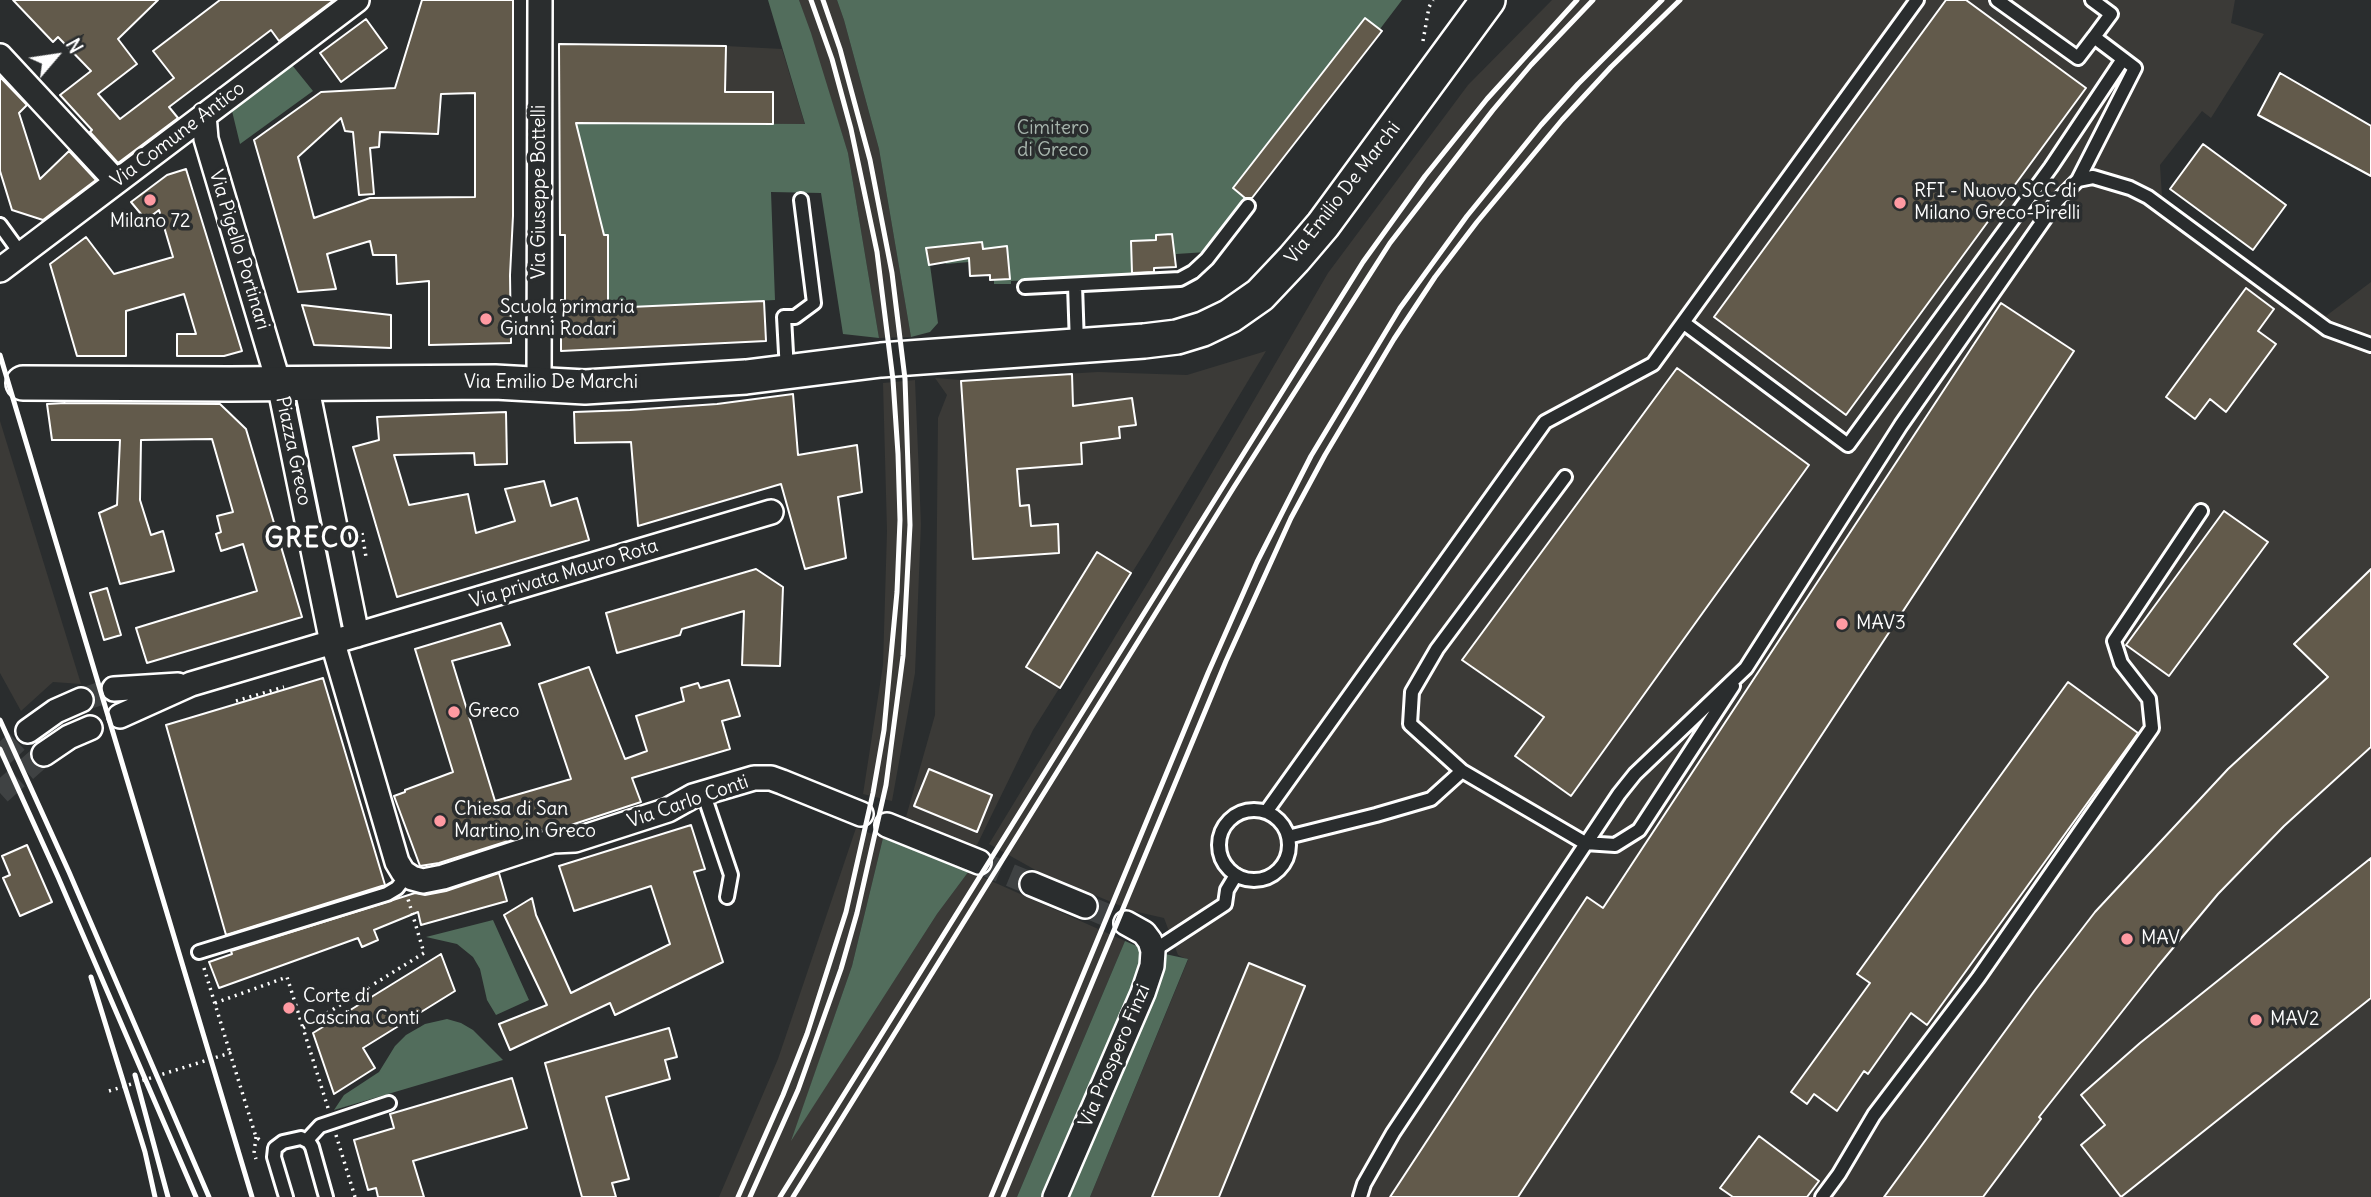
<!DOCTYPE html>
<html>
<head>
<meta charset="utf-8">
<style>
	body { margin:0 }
	#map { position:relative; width:2371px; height:1197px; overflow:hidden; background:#2a2d2e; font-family:Delius,sans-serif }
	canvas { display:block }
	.north { position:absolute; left:21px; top:21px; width:70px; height:70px; -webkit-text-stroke:5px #2a2d2e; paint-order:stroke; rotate:61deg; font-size:19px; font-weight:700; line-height:28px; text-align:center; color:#fff }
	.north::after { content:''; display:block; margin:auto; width:24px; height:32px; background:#fff; clip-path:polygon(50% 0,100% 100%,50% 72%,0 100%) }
</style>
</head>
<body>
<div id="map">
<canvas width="2371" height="1197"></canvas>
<div class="north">N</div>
</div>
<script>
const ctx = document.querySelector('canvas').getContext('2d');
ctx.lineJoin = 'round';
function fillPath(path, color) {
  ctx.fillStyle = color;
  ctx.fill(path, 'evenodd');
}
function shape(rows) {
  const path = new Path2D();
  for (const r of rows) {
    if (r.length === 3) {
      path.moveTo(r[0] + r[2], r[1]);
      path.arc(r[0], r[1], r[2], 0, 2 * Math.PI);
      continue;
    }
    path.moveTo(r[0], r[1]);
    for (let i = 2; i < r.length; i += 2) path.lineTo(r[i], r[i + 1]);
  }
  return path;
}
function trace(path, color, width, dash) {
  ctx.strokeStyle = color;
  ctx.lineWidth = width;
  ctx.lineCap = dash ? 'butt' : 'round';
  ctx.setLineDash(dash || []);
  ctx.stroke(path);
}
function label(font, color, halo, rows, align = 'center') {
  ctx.font = font + ' Delius,sans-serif';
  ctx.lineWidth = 7;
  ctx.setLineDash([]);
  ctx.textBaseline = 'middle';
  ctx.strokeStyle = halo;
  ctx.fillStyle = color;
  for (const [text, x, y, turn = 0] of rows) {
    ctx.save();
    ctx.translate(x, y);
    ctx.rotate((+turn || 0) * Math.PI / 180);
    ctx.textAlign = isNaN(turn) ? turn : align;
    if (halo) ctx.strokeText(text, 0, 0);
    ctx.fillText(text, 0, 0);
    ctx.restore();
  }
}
fillPath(shape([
	[799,0,837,0,844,20,879,149,911,337,879,338,848,153],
	[1552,0,2235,0,2231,23,2264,34,2211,118,2202,111,2160,165,2162,196,2326,316,2371,282,2371,1197,1090,1197,1188,960,1178,955,1164,918,1133,911,1039,872,989,844,1150,579,1328,273,1468,85],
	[559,44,726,46,782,49,805,125,559,123],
	[1266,351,1150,544,1033,730,976,847,906,817,935,715,938,418,947,395,935,378,961,380,1098,372,1187,375],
	[915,380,921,524,915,673,892,801,863,794,883,665,887,531,883,383],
	[0,421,81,684,53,682,21,711,0,673],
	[856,828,883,838,852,966,793,1137,937,914,969,871,1125,941,1017,1197,719,1197,778,1059]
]), '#3b3a37');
fillPath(shape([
	[768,0,799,0,811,33,848,153,879,338,843,334,821,193,771,192,775,300,608,308,608,235,604,235,576,123,805,124],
	[837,0,1402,0,1380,29,1382,31,1250,201,1247,200,1207,252,1176,254,1176,267,1154,268,1155,277,1131,276,1011,281,1011,284,994,284,994,280,990,280,990,275,970,276,969,262,946,264,945,262,930,265,938,323,930,332,911,337,879,149,844,20],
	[292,65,313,91,240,144,232,111],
	[883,838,969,871,937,914,791,1141,852,966],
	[493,920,529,1000,496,1015,487,1000,480,969,473,957,457,944,426,937],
	[1125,941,1139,947,1141,967,1041,1197,1017,1197],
	[1165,954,1188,959,1090,1197,1061,1197],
	[447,1019,461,1023,473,1030,503,1060,334,1110,344,1095,379,1072,395,1046,406,1035,425,1024]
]), '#526d5c');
const building = shape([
	[13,0,158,0,118,39,137,64,98,94,120,119,174,78,153,51,220,0,334,0,279,41,271,30,169,107,178,118,118,163,90,132,92,130,60,95,91,71,58,37,53,42,13,0],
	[422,0,513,0,513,216,510,275,511,343,429,345,429,281,397,284,396,255,373,255,370,241,327,254,336,289,298,292,254,140,321,92,395,88,422,0],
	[475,93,475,197,370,198,314,218,298,157,341,118,345,131,353,132,359,195,374,194,370,148,379,147,380,132,438,134,441,94,475,93],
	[1946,0,1966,0,2086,88,1846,415,1714,317,1946,0],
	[1365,18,1382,31,1252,198,1245,198,1233,188,1365,18],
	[366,19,387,48,341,82,320,53,366,19],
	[559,44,726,46,725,92,773,92,773,124,576,123,604,235,608,235,608,308,764,301,766,341,561,351,561,300,565,300,565,235,560,235,559,44],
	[2280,73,2371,126,2371,176,2258,115,2280,73],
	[0,77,27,105,19,113,40,179,69,151,96,180,43,220,12,210,0,171,0,77],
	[2203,144,2286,205,2253,250,2170,189,2203,144],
	[186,169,242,351,224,356,177,356,177,334,196,334,184,294,126,311,126,356,77,356,50,264,86,237,114,274,173,257,159,210,146,220,131,202,167,175,186,169],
	[1172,234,1176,267,1154,268,1154,272,1132,273,1131,241,1156,240,1156,235,1172,234],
	[982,242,983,249,1007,246,1010,279,990,280,990,275,970,276,969,258,929,265,926,248,982,242],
	[2246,288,2274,309,2258,331,2276,344,2226,412,2210,399,2195,419,2166,397,2246,288],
	[2001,303,2074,351,1518,1197,1390,1197,1587,897,1603,908,2001,303],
	[302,305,391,315,391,348,314,345,302,305],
	[1677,368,1809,465,1571,796,1515,756,1544,717,1462,660,1677,368],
	[1072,374,1073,406,1132,398,1136,425,1119,427,1120,438,1081,443,1082,464,1017,469,1020,506,1029,505,1031,526,1058,524,1059,553,973,559,961,381,1072,374],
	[793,394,798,455,857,445,862,492,838,497,846,558,805,569,781,484,638,526,631,442,575,443,574,412,630,410,717,404,793,394],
	[65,403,220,404,246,429,302,617,147,663,136,628,257,591,243,544,221,551,216,534,221,532,217,516,233,512,212,439,141,440,140,500,151,535,163,531,174,571,120,584,99,513,117,505,120,440,52,440,47,404,65,403],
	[506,412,507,464,475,465,474,453,394,455,409,505,468,494,476,533,515,521,505,489,544,481,551,506,577,498,589,540,397,597,353,447,379,440,377,417,506,412],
	[2224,511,2268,542,2169,676,2126,645,2224,511],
	[1097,552,1131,573,1060,688,1026,667,1097,552],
	[756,569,783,587,780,666,742,665,744,611,682,629,680,635,617,653,606,613,756,569],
	[2371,569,2371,747,2284,826,2218,894,2158,966,2039,1117,2041,1119,1983,1197,1884,1197,2035,990,2095,912,2228,769,2328,677,2294,644,2371,569],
	[107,588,121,635,104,640,90,593,107,588],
	[501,623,510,645,452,661,495,801,571,779,539,684,589,667,625,759,647,751,636,716,684,701,681,688,698,683,700,688,729,680,740,716,722,721,730,749,632,778,641,802,568,826,549,828,439,863,420,866,394,796,405,792,405,790,453,772,415,649,501,623],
	[323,678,385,885,226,935,166,725,323,678],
	[2068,682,2138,733,1927,1025,1911,1013,1868,1074,1864,1071,1837,1111,1814,1094,1807,1104,1791,1092,1870,983,1857,974,2068,682],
	[929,769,992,795,977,832,914,806,929,769],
	[691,825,705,869,694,872,723,962,615,1015,610,1003,510,1050,499,1024,547,1005,504,915,532,898,536,915,571,993,670,944,651,886,574,911,559,866,691,825],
	[27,845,52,902,20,916,3,878,10,875,2,856,27,845],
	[2371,858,2371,998,2121,1197,2081,1145,2105,1125,2081,1095,2140,1043,2371,858],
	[499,873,507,901,421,925,418,912,374,930,378,940,362,947,358,938,219,988,209,962,232,954,231,951,415,893,425,895,446,891,499,873],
	[441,954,455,991,363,1048,375,1068,334,1094,313,1033,441,954],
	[1249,963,1305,986,1219,1197,1152,1197,1249,963],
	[669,1028,677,1057,665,1060,670,1079,606,1097,629,1179,612,1183,616,1197,582,1197,545,1063,669,1028],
	[512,1078,527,1128,413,1161,424,1197,378,1197,376,1188,368,1190,354,1140,394,1128,390,1114,512,1078],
	[1759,1136,1819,1181,1807,1197,1733,1197,1720,1188,1759,1136]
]);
fillPath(building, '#625a4b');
trace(building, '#fff', 2);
trace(shape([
	[81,700,114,689],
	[0,757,28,731],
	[0,793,44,754],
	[979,862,1032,884],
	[1085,906,1126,923]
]), '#3f4243', 23, [23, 11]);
const lane = shape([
	[1997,0,2078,58,2094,37,2135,68,2078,180],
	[2092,0,2111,14,2094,37],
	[0,225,21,254],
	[1075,285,1077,345],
	[1025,287,1180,279,1193,272,1207,259,1248,206],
	[1684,323,1848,445,2051,167,2123,59],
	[787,371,784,317,795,317,814,303,801,200],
	[1462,771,1410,724,1412,692,1437,649,1565,477],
	[703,792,731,875,727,897],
	[1254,845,35],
	[1266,812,1545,422,1653,364,1917,0],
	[1288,837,1376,815,1431,799,1462,771,1585,843,1615,845,1639,830,1733,686],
	[1153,951,1225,904,1227,890,1236,875],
	[199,952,387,894,397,888,407,875],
	[307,1140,320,1126,389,1103],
	[286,1197,274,1157,275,1148,283,1142,301,1138,309,1142,312,1147,326,1197],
	[1360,1197,1364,1184,1393,1133,1619,794,1635,774,1746,668,1901,425,2057,201,2078,180,2093,177,2130,188,2148,197,2327,329,2371,345],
	[1822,1197,1839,1174,1874,1115,1978,978,2152,728,2149,699,2121,663,2114,641,2201,511]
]);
const street = shape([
	[0,56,116,181],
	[204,115,206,139,279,384,330,633,397,862,403,872,412,878,423,881,443,877,553,841,575,840,668,810,693,796,754,778,771,778,782,782,861,814],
	[0,270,357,0],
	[306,384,357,635],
	[539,384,540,0],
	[114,689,178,685],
	[120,716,191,684,771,512],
	[28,731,56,711,81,700],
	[44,754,69,737,90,728],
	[887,825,979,862],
	[1032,884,1085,906],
	[1055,1197,1143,993,1152,966,1153,951,1150,941,1144,933,1126,923]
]);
const secondary = shape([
	[23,383,229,384,495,382,585,387,746,377,881,360,1144,341,1177,337,1203,329,1230,316,1260,295,1294,259,1323,225,1488,0]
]);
trace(lane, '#fff', 18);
trace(street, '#fff', 28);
trace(secondary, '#fff', 38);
trace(shape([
	[1423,41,1429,7,1433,0],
	[362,533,366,557],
	[236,701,284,687],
	[204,968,230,1053],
	[215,1003,287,977,303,1028],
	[109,1091,230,1053,256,1137,260,1140],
	[328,1108,303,1028,424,953,408,899],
	[336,1135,355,1197],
	[256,1137,254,1153,256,1159]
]), '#fff', 3.5, [2, 5]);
trace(lane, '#2a2d2e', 12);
trace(street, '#2a2d2e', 23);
trace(secondary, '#2a2d2e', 33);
trace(shape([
	[0,355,252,1197],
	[0,720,69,872,209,1197],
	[0,749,58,877,196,1197],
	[91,977,145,1152,155,1197],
	[135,1075,168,1197],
	[738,1197,783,1095,807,1034,846,912,873,793,884,730,897,592,900,520,898,454,893,380,877,252,851,129,832,59,811,0],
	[750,1197,798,1090,841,969,857,913,886,785,903,656,910,525,905,379,892,273,870,160,840,49,823,0],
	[780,1197,1363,262,1425,176,1487,99,1577,0],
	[793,1197,1234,487,1390,243,1493,110,1531,65,1593,0],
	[991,1197,1208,673,1257,562,1311,456,1400,308,1467,216,1541,125,1578,84,1662,0],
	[1003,1197,1226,661,1291,518,1325,455,1394,339,1435,277,1477,222,1562,120,1611,67,1680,0]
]), '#fff', 5);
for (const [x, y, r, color] of [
	[150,200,7,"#ff9aa2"],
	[1900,203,7,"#ff9aa2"],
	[486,319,7,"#ff9aa2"],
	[1842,624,7,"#ff9aa2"],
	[454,712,7,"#ff9aa2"],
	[440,821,7,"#ff9aa2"],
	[2127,939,7,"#ff9aa2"],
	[289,1008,7,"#ff9aa2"],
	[2256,1020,7,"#ff9aa2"]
]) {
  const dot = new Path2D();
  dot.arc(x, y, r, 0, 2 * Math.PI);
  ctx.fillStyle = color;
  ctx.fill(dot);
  trace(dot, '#2a2d2e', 2.5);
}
label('19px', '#a8b6ae', '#2a2d2e', [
	["Cimitero",1053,129],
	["di Greco",1053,151]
]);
label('19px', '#fff', '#2a2d2e', [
	["Via Comune Antico",178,135,-37],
	["Via Giuseppe Bottelli",540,192,-90],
	["Via Emilio De Marchi",1343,193,-52],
	["Via Pigello Portinari",239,250,73],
	["Via Emilio De Marchi",551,383],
	["Piazza Greco",293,451,78],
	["Via privata Mauro Rota",564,574,-17],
	["Via Carlo Conti",688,802,-19],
	["Via Prospero Finzi",1115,1056,-67]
]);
label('19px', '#fff', '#2a2d2e', [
	["RFI - Nuovo SCC di",1914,192],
	["Milano Greco-Pirelli",1914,214],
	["Milano 72",150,222,"center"],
	["Scuola primaria",500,308],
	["Gianni Rodari",500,330],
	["MAV3",1856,624],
	["Greco",468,712],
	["Chiesa di San",454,810],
	["Martino in Greco",454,832],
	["MAV",2141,939],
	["Corte di",303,997],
	["Cascina Conti",303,1019],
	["MAV2",2270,1020]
], 'left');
ctx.letterSpacing = '2px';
label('bold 26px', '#fff', '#2a2d2e', [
	["GRECO",313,540]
]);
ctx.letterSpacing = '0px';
</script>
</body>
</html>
